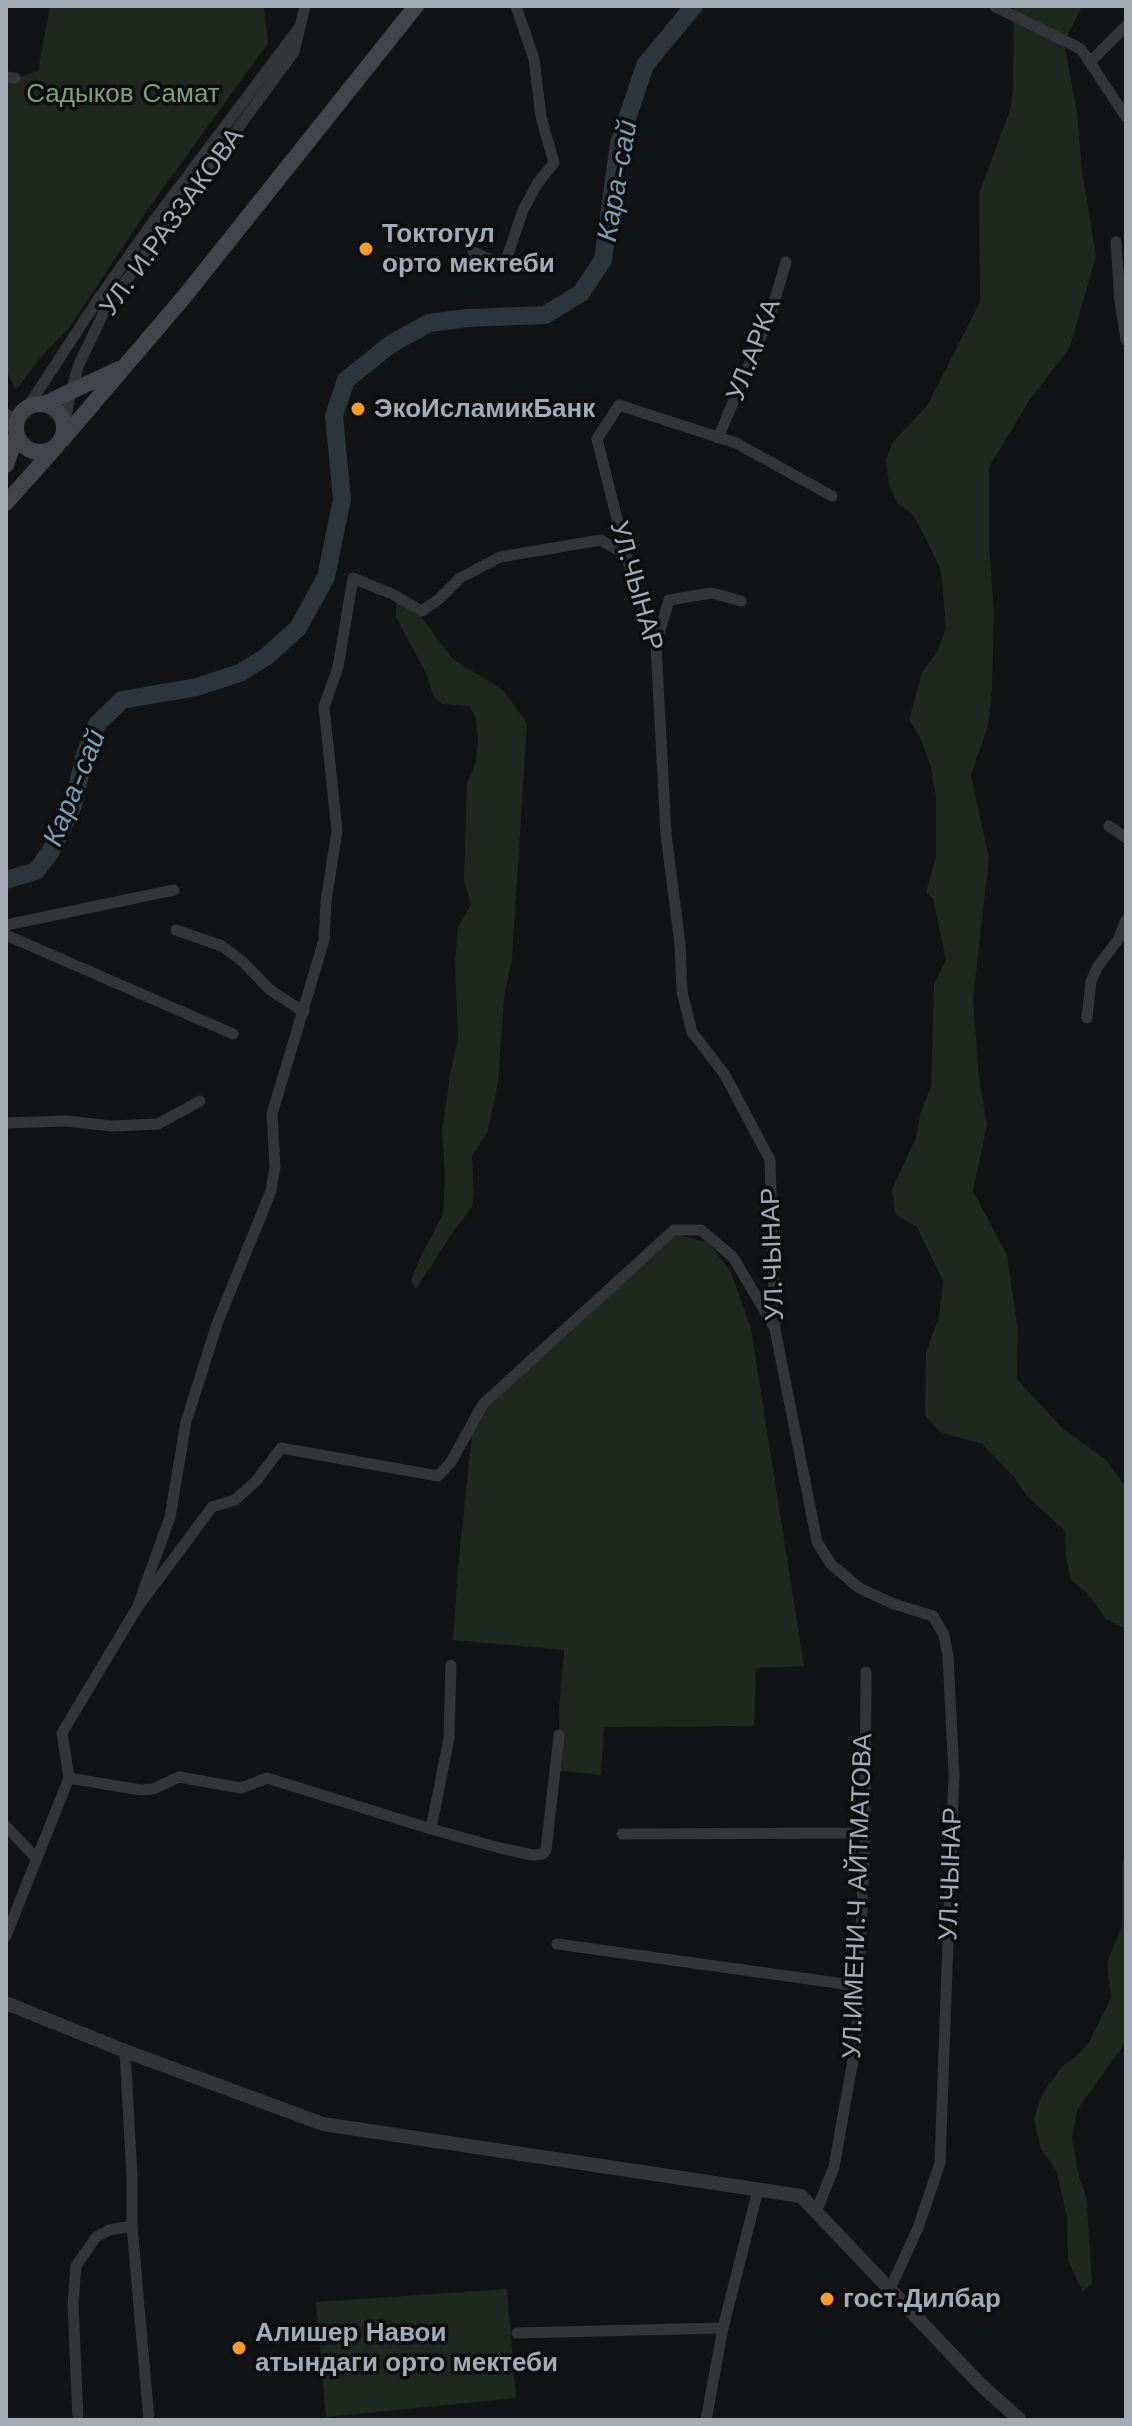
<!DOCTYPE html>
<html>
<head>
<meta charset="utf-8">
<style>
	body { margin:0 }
	#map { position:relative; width:1132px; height:2426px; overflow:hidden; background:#121314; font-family:"Work Sans",sans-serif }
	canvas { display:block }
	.frame { position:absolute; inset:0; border:8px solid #a4abb5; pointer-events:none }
</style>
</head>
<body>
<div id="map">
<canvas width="1132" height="2426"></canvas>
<div class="frame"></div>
</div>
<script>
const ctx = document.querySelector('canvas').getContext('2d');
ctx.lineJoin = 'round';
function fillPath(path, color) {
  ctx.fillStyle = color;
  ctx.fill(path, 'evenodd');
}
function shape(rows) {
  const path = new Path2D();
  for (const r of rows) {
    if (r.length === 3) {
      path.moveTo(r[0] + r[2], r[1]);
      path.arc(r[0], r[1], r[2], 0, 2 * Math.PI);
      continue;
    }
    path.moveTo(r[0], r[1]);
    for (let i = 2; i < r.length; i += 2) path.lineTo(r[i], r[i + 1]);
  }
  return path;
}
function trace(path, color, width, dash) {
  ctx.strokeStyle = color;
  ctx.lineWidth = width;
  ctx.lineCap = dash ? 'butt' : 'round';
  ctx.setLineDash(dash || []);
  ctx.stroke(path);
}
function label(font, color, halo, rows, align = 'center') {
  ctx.font = font + ' "Work Sans",sans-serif';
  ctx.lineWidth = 7;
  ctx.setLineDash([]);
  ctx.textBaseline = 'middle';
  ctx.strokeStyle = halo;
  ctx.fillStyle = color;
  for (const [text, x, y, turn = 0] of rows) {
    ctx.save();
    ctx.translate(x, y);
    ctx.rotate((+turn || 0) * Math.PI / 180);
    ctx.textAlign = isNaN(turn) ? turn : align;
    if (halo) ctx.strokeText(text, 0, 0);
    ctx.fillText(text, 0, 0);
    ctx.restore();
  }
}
fillPath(shape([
	[50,6,264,6,268,43,148,209,69,328,40,358,16,390,6,370,6,81,38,71],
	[1014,6,1082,6,1064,43,1077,112,1082,171,1096,256,1070,347,1029,401,989,467,989,547,994,613,992,687,988,726,971,775,989,858,973,999,979,1078,987,1125,973,1191,1007,1255,1018,1330,1017,1379,1062,1428,1105,1459,1126,1487,1126,1629,1106,1619,1087,1593,1071,1580,1066,1557,1065,1531,1026,1495,1013,1476,982,1444,940,1432,925,1416,926,1352,939,1317,943,1281,917,1227,895,1214,892,1189,916,1138,920,1115,931,1086,934,985,946,959,933,899,926,892,936,856,936,797,931,768,920,737,909,720,922,672,937,652,946,628,941,570,920,527,912,514,897,503,889,485,886,460,892,443,927,406,980,302,979,194,1010,110,1013,89],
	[396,599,412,605,453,659,503,690,527,723,512,958,504,997,498,1082,488,1131,472,1156,474,1194,472,1207,453,1232,416,1289,411,1281,419,1260,443,1214,445,1176,442,1132,450,1074,458,1039,455,964,458,927,471,904,464,880,467,784,476,762,478,739,476,718,469,706,442,704,433,696,427,675,396,617],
	[677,1235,708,1242,731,1272,751,1329,804,1666,756,1668,754,1726,604,1727,601,1775,560,1771,559,1710,564,1650,453,1640,458,1567,474,1416,577,1318],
	[1126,1852,1126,2042,1077,2110,1072,2138,1079,2177,1086,2196,1088,2220,1092,2283,1083,2292,1068,2261,1067,2217,1056,2170,1041,2149,1034,2119,1041,2096,1061,2067,1079,2054,1089,2042,1111,1998,1107,1963,1122,1925,1122,1864],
	[507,2289,516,2398,326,2417,316,2302]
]), '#1f271f');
trace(shape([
	[6,880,36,871,51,851,73,805,85,754,97,724,122,700,197,687,240,673,267,656,298,628,326,577,342,499,334,416,346,380,391,344,429,323,467,318,545,315,581,293,603,260,619,143,645,65,694,6]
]), '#2b353a', 18);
trace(shape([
	[994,6,1081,49,1126,117],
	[1091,61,1126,26],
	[6,77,15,78],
	[1116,242,1120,302,1126,340],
	[473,252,500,263,507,257,523,210,537,184,554,163,541,117,534,59,516,6],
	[27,408,97,301,153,222,298,29],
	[6,414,17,422],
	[64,429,70,394,79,364,106,308,294,52,305,6],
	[718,438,771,313,786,262],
	[832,496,736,443,619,405,597,439,626,555,656,645,666,834,680,944,682,992,692,1032,725,1075,770,1160,775,1329,817,1542,831,1564,859,1588,894,1604,933,1616,944,1635,948,1656,954,1775,940,2163,918,2228,890,2289],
	[656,644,669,600,712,593,741,601],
	[1109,826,1126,838],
	[6,925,174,890],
	[176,930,222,946,243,962,270,990,304,1012],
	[6,935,233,1034],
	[1087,1018,1091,981,1098,966,1118,940,1126,920],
	[6,1123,66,1121,112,1126,158,1124,200,1101],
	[137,1608,170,1517,186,1422,217,1324,271,1191,275,1167,272,1114,324,940,326,901,337,831,324,707,338,667,353,578,392,594,422,611,439,599,460,578,500,557,601,540,626,555],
	[451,1665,449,1738,431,1829,500,1848,533,1855,543,1854,546,1850,559,1735],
	[69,1778,141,1790,153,1789,179,1777,241,1788,267,1778,431,1829],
	[6,1826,37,1859],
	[622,1834,865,1833],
	[6,1936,69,1778,62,1733,137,1608,212,1507,235,1500,256,1481,281,1448,438,1476,451,1462,483,1404,674,1230,701,1230,733,1257,773,1325],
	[557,1944,859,1986],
	[125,2051,132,2176,132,2226,149,2420],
	[816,2212,834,2167,857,2037,865,1833,866,1672],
	[517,2333,723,2328],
	[78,2420,73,2304,76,2266,96,2237,109,2230,132,2226],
	[706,2420,723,2328,758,2190]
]), '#333539', 11);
trace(shape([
	[6,2003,125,2051,323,2124,801,2196,979,2383,1020,2420]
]), '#333539', 14);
trace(shape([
	[40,428,24],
	[44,404,119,369],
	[62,440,184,297,416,6],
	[6,465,17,434],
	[6,503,56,447]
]), '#414449', 16);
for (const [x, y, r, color] of [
	[366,249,8,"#f69c28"],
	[358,409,8,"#f69c28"],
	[827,2299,8,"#f69c28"],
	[239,2348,8,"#f69c28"]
]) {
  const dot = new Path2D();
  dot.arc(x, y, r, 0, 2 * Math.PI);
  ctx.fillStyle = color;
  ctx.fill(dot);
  trace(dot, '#0e0e0f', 3);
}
label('26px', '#7ba17a', '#0e0e0f', [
	["Садыков Самат",123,94]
]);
label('26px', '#a4abb5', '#0e0e0f', [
	["УЛ. И.РАЗЗАКОВА",172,222,-54],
	["УЛ.АРКА",754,350,-69],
	["УЛ.ЧЫНАР",636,586,74],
	["УЛ.ЧЫНАР",773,1254,-92],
	["УЛ.ЧЫНАР",951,1874,-88],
	["УЛ.ИМЕНИ.Ч АЙТМАТОВА",858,1896,-88]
]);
label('bold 26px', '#a4abb5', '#0e0e0f', [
	["Токтогул",382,234],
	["орто мектеби",382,264],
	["ЭкоИсламикБанк",374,409],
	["гост.Дилбар",843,2299],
	["Алишер Навои",255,2333],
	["атындаги орто мектеби",255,2363]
], 'left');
label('italic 28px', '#799db2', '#0e0e0f', [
	["Кара-сай",618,181,-80],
	["Кара-сай",75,788,-68]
]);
</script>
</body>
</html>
